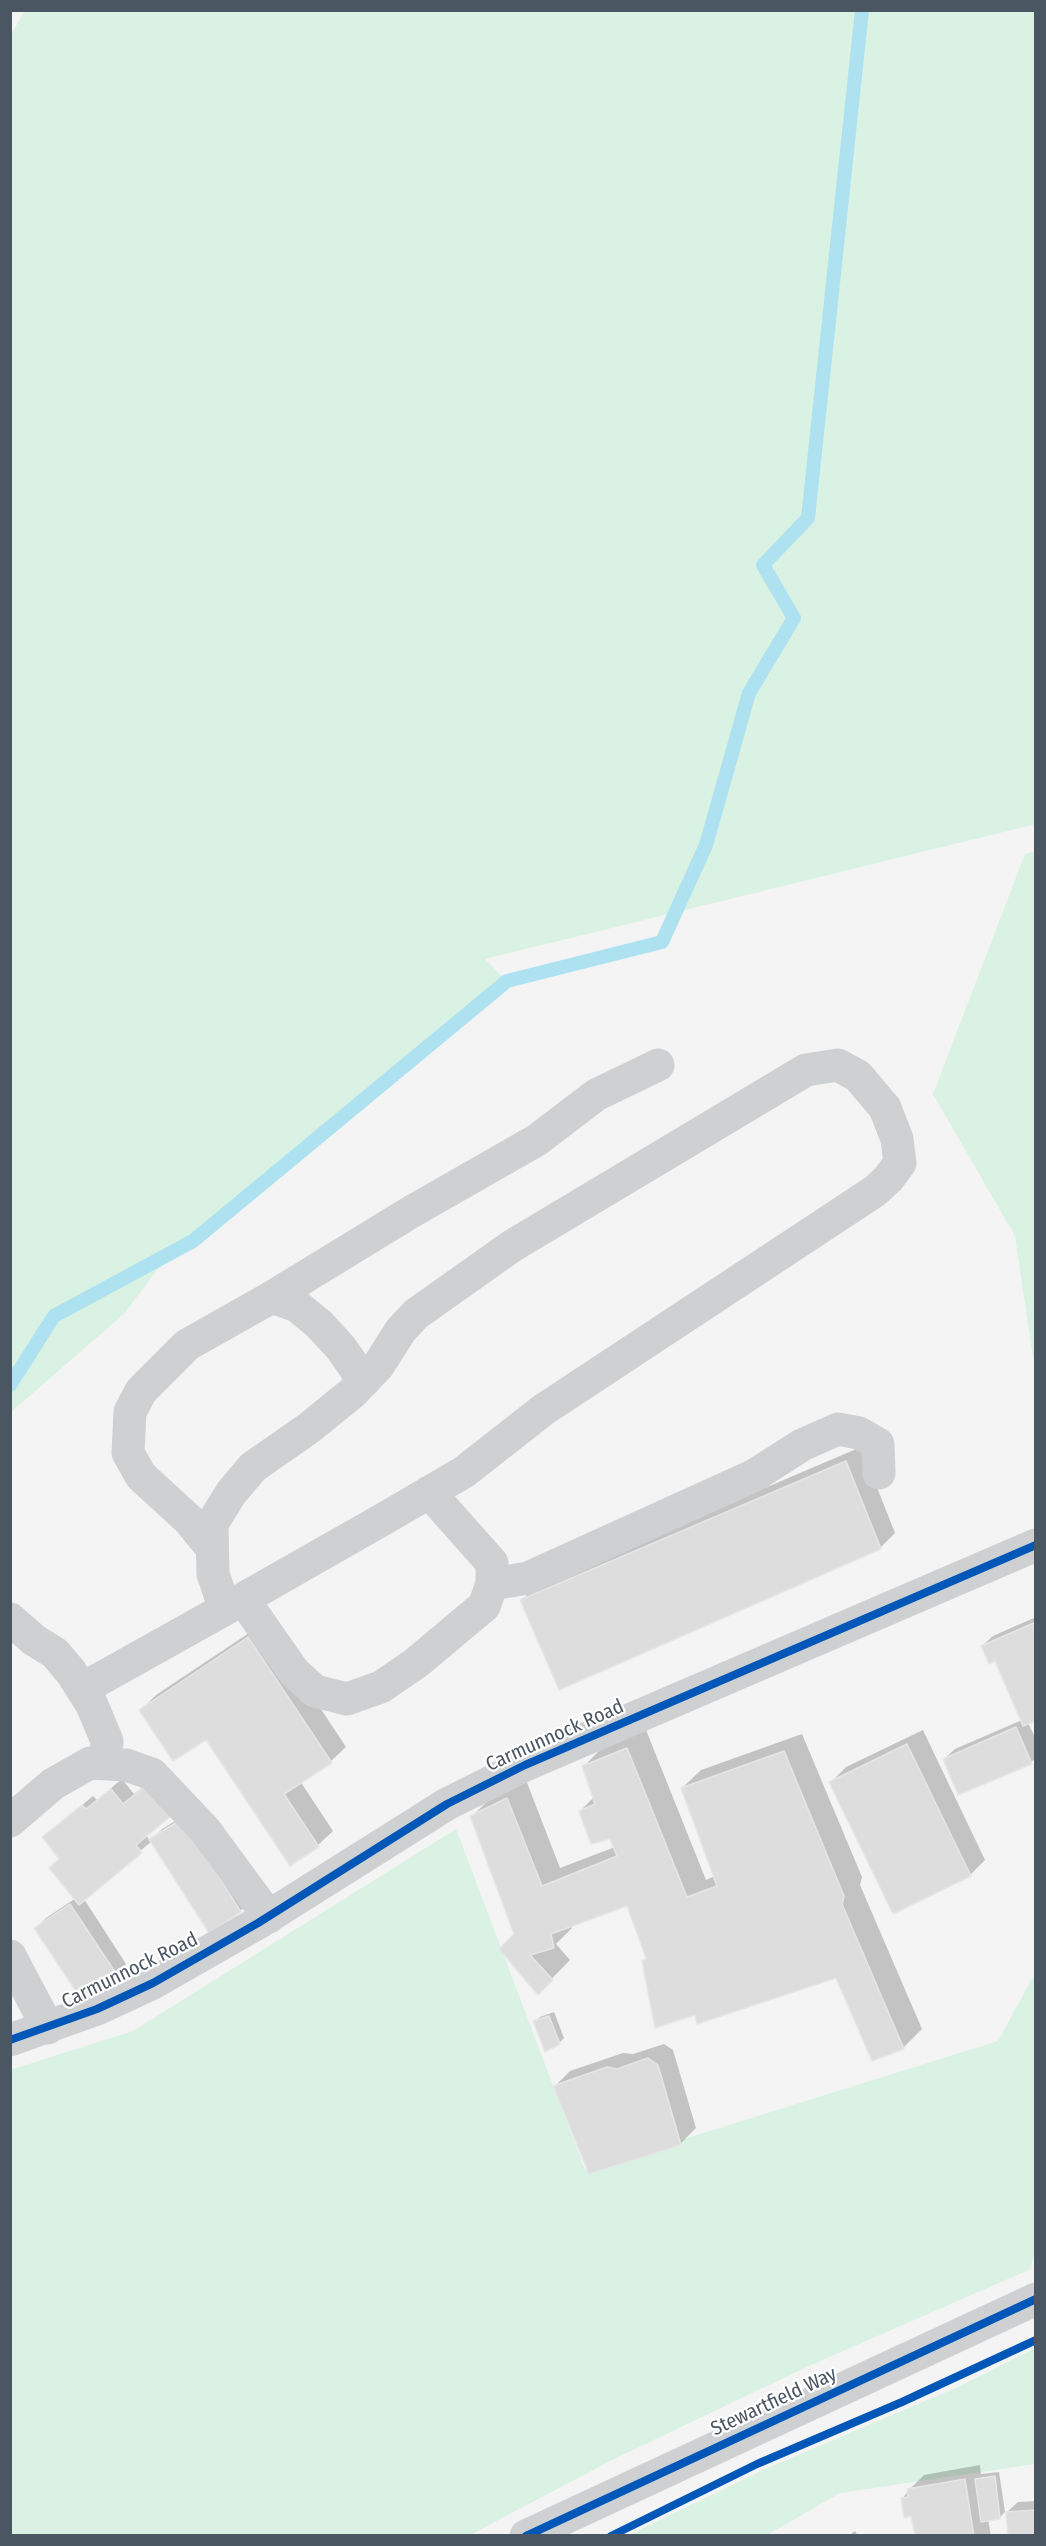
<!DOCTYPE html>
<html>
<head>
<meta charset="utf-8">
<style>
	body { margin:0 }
	#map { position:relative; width:1046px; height:2546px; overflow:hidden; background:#f4f4f4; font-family:"Fira Sans Condensed",sans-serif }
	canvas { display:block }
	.frame { position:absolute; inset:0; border:12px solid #4a5661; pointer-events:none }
</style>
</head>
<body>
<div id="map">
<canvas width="1046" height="2546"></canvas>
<div class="frame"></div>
</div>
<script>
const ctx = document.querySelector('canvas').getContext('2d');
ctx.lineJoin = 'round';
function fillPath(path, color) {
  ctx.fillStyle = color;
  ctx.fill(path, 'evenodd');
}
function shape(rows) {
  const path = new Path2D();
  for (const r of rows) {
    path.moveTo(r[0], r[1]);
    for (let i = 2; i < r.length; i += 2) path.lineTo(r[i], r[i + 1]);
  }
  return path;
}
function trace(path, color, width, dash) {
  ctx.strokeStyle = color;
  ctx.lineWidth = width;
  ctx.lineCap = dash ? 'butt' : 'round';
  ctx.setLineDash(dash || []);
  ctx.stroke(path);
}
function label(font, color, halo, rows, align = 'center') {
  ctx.font = font + ' "Fira Sans Condensed",sans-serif';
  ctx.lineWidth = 4.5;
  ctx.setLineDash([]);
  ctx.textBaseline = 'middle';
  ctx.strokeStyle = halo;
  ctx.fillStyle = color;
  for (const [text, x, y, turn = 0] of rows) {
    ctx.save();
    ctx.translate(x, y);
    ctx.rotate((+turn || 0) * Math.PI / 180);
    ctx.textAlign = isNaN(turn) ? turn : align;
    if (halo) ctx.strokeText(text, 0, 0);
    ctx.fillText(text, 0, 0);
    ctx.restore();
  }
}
fillPath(shape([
	[25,11,1035,11,1036,824,485,959,507,981,157,1270,124,1314,11,1412,10,36],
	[1035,851,1036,851,1035,1371,1015,1236,933,1094,1025,854],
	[456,1829,585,2170,998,2041,1035,1973,1036,2242,1031,2269,811,2365,614,2459,470,2535,11,2535,10,2070,133,2031],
	[1035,2348,1035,2464,840,2493,767,2535,629,2535,763,2470,958,2387]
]), '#d9f2e3');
fillPath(shape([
	[861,1447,895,1533,880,1548,522,1600,537,1585],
	[1036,1617,1036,1719,1028,1723,1036,1739,1036,1758,1031,1762,944,1759,955,1749,1022,1720,995,1659,982,1646,993,1636],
	[264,1623,346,1747,331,1761,300,1781,333,1831,318,1845,206,1738,141,1710,156,1695],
	[646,1730,706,1880,715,1876,682,1788,701,1770,802,1734,862,1877,860,1885,922,2029,903,2048,837,1976,696,2013,648,1957,628,1904,571,1924,572,1928,556,1944,570,1960,538,1993,472,1816,491,1798,526,1780,560,1868,615,1847,611,1837,580,1811,594,1797,583,1767,602,1748],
	[923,1730,985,1860,970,1875,831,1782,846,1767],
	[163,1771,146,1835,150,1841,162,1829,193,1810,251,1901,240,1911,209,1931,152,1841,84,1899,126,1964,116,1974,36,1928,46,1918,76,1898,61,1858,44,1837,93,1796,97,1800,122,1779,134,1794],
	[554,2012,564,2038,559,2043,535,2022,540,2017],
	[664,2044,673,2050,696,2128,681,2143,589,2172,555,2086,570,2071,623,2053,633,2054],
	[980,2465,981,2474,999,2472,1005,2512,1000,2517,988,2519,991,2536,916,2536,913,2515,902,2499,909,2490,924,2475],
	[1036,2501,1036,2536,1007,2512,1018,2502],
	[855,2531,858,2536,848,2536]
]), '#0003');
trace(shape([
	[10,1385,54,1316,193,1241,507,981,662,942,706,845,749,693,794,618,763,565,808,518,862,10]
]), '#aee2f0', 14);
const building = shape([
	[846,1461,881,1549,559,1690,520,1600,846,1461],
	[1036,1622,1036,1721,1023,1726,995,1661,989,1664,981,1646,1036,1622],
	[248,1637,332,1763,284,1794,319,1847,290,1866,206,1740,173,1761,139,1710,248,1637],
	[1016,1727,1032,1764,958,1795,943,1759,1016,1727],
	[907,1744,971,1876,893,1914,829,1782,907,1744],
	[627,1748,687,1897,717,1886,681,1788,784,1751,844,1896,842,1904,904,2049,872,2061,836,1978,697,2024,695,2015,655,2028,642,1961,646,1958,627,1906,551,1934,554,1948,530,1955,553,1980,538,1995,499,1949,514,1934,470,1816,507,1798,542,1886,617,1856,610,1839,591,1844,579,1811,595,1804,582,1766,627,1748],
	[152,1781,177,1811,136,1845,142,1853,79,1905,49,1868,59,1859,42,1837,82,1805,86,1809,111,1789,123,1804,152,1781],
	[182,1819,241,1912,209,1933,149,1839,182,1819],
	[70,1904,117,1975,81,1999,34,1928,70,1904],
	[549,2016,560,2044,545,2052,533,2021,549,2016],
	[648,2058,658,2065,681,2145,589,2174,553,2086,607,2067,617,2069,648,2058],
	[995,2476,1000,2519,981,2522,975,2479,995,2476],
	[965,2479,974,2536,915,2536,911,2516,904,2518,901,2498,908,2497,907,2489,965,2479],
	[1036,2510,1036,2536,1008,2536,1006,2512,1036,2510]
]);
fillPath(building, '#ddddde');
trace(building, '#e5e6e7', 1.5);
trace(shape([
	[272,1297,411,1212,537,1140,596,1095,658,1065],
	[211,1547,189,1520,141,1476,128,1453,130,1412,141,1391,187,1345,272,1297,297,1306,319,1324,341,1348,364,1381],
	[492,1584,528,1578,755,1475,802,1445,838,1429,859,1433,878,1444,879,1473],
	[243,1599,294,1672,315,1691,347,1699,381,1687,416,1663,484,1606,492,1584,492,1563,429,1492],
	[10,1619,34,1640,55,1653,71,1672,92,1705,107,1741,106,1764],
	[82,1689,243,1599,387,1517,464,1472,543,1410,875,1191,888,1179,900,1163,897,1139,885,1108,858,1076,838,1065,806,1070,512,1246,416,1314,401,1330,378,1366,352,1393,309,1428,253,1467,231,1493,212,1524,213,1574,225,1609],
	[10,1821,53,1784,90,1763,126,1765,152,1774,205,1830,269,1917],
	[10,1956,48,2028],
	[10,2040,97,2009,153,1983,258,1923,447,1804,525,1765,1036,1545],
	[526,2536,1036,2299]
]), '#ced0d2', 33);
trace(shape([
	[10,2040,97,2009,153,1983,258,1923,447,1804,525,1765,1036,1545],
	[526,2536,1036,2299],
	[611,2536,757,2464,902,2402,1036,2340]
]), '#0057b8', 8);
label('20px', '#4a5661', '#fff', [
	["Carmunnock Road",555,1736,-24],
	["Carmunnock Road",130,1971,-26],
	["Stewartfield Way",774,2402,-25]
]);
</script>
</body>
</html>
